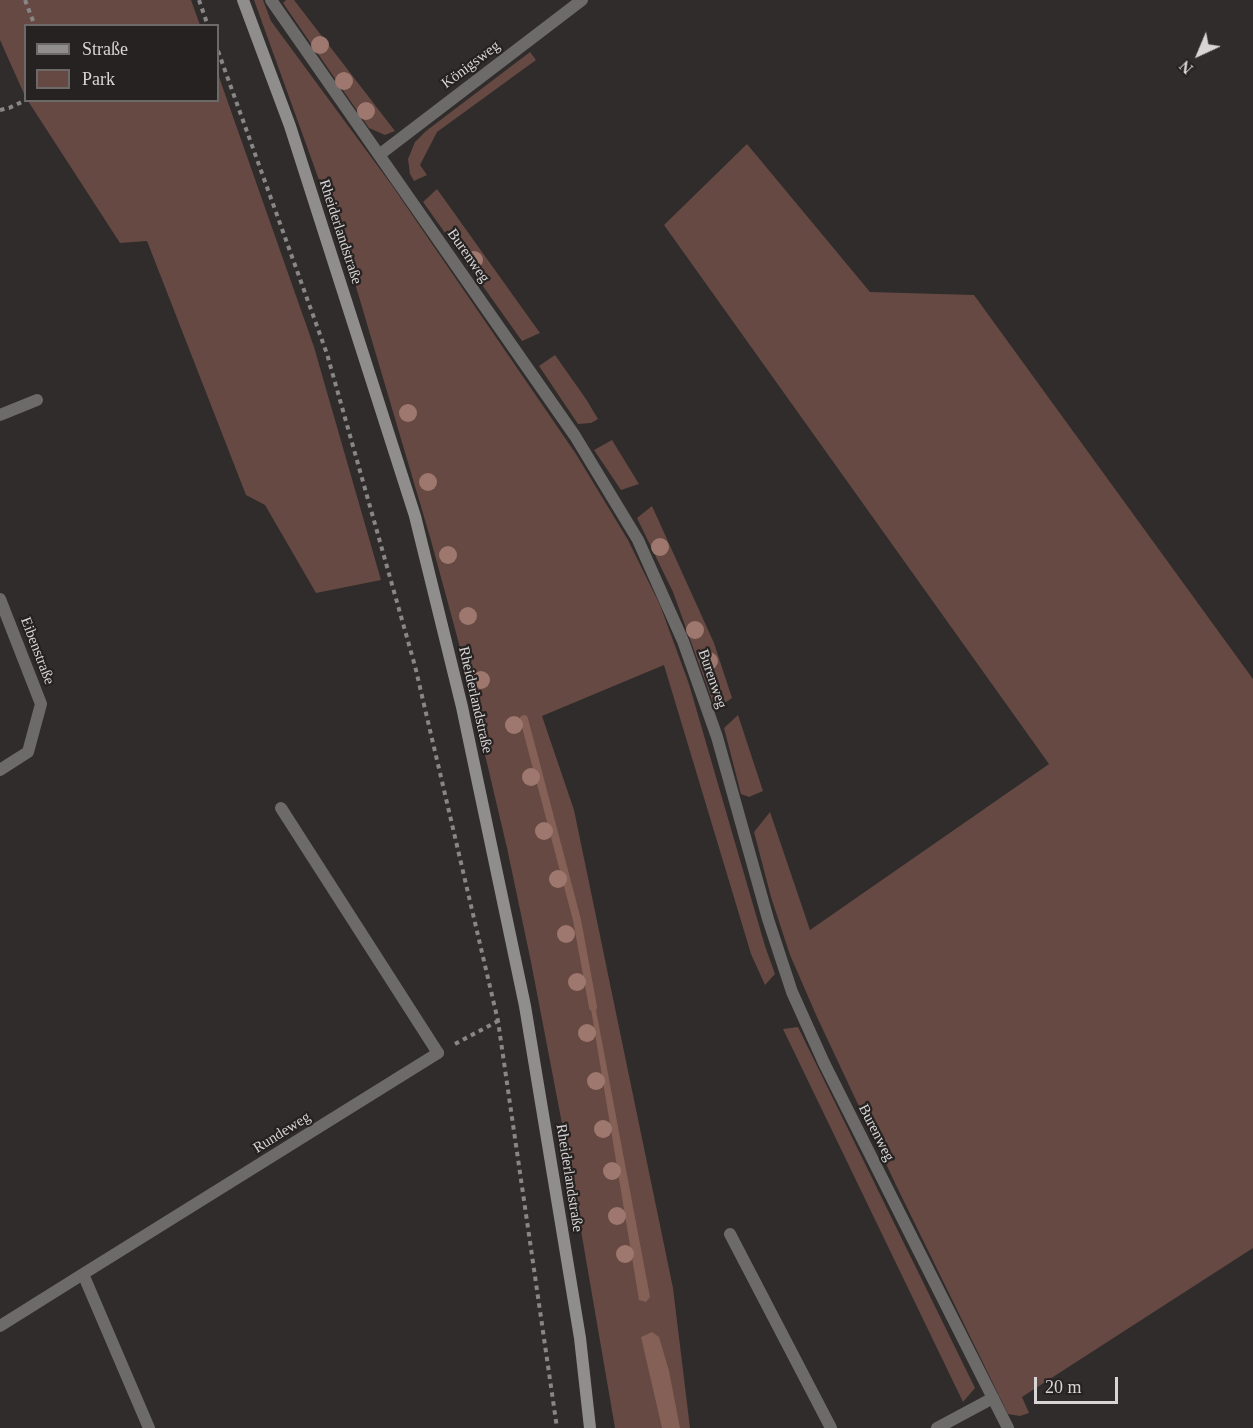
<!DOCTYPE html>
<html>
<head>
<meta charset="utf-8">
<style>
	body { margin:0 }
	#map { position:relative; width:1253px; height:1428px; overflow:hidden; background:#2f2c2b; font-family:"Times New Roman",serif }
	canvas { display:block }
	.legend { position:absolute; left:24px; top:24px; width:195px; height:78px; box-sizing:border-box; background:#252221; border:2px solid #6c6a69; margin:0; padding:8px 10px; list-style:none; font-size:18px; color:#d7d5d5 }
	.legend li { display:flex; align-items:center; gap:12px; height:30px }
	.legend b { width:30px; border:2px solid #6c6a69 }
	.north { position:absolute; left:1169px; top:24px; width:60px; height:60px; -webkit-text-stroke:4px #252221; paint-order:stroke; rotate:224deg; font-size:16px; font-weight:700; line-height:24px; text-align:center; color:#d7d5d5 }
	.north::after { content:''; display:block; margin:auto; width:21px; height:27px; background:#d7d5d5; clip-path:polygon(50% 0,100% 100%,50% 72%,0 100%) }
	.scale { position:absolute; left:1034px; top:1377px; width:84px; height:27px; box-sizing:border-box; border:3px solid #d7d5d5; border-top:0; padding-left:8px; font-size:18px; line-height:21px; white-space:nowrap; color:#d7d5d5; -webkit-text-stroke:4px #252221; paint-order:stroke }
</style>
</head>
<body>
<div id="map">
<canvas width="1253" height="1428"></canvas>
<ul class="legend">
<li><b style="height:8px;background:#908e8d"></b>Straße</li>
<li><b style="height:16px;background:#654942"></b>Park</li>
</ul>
<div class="north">N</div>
<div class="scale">20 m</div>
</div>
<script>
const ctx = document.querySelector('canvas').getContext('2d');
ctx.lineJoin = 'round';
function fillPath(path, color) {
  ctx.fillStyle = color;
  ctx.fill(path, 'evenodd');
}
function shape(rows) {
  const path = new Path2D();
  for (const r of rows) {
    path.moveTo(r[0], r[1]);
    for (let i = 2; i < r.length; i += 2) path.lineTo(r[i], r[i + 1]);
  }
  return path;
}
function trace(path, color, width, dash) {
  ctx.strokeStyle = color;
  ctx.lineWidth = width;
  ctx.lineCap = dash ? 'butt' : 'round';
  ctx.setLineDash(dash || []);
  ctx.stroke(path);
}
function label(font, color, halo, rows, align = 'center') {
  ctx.font = font + ' "Times New Roman",serif';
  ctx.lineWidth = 4.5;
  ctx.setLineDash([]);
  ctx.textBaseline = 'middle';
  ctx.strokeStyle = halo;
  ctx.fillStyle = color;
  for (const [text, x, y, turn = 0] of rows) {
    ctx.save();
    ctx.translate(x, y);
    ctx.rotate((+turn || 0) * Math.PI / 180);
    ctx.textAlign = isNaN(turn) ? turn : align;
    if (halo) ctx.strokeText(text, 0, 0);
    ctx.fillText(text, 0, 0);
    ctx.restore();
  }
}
fillPath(shape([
	[0,0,191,0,200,25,26,26,25,96,0,40],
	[254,0,263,0,271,21,391,184,576,454,628,540,660,605,689,684,765,946,775,974,765,985,751,954,664,665,542,716,574,810,673,1288,690,1428,615,1428,568,1155,531,962,507,848,458,640,430,537,349,263],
	[286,0,294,0,395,131,385,135,369,128,283,3],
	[530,52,536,60,437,132,420,165,427,175,414,181,410,174,408,159,415,142,426,131],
	[218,74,314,347,381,580,316,593,265,505,246,495,147,241,120,243,28,101,218,100],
	[747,144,870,292,974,295,1253,679,1253,1248,1022,1397,1029,1413,1020,1416,1008,1414,895,1183,817,1017,790,955,771,897,754,832,770,812,810,930,1049,764,664,225],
	[437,189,540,333,522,341,423,202],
	[555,355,586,399,598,419,591,423,578,424,539,366],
	[612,440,639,484,621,490,594,450],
	[652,506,714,643,732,698,723,704,713,703,673,592,637,518],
	[738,715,763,791,749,797,741,794,724,728],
	[798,1027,975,1388,963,1402,783,1029]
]), '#654942');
fillPath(shape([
	[593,994,650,1297,646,1302,639,1300,589,997],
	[652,1332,659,1337,669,1371,680,1428,662,1428,641,1337]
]), '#856056');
trace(shape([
	[524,719,577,920,593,1007]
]), '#856056', 8);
trace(shape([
	[25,0,35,26],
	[199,0,208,26],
	[218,51,327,354,415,666,498,1021,557,1428],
	[0,110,9,108,26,100],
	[455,1044,498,1021]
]), '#898786', 4, [4.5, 4.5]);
trace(shape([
	[281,808,438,1053],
	[730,1234,831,1428],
	[937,1428,993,1398]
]), '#6c6b6a', 12);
trace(shape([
	[271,0,575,436,638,540,683,641,717,737,768,919,792,992,824,1063,1008,1428],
	[379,155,582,0],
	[0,415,37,400],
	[0,599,41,704,28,752,0,770],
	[0,1326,83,1274],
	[149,1428,83,1274,438,1053]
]), '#6c6b6a', 12);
trace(shape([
	[243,0,290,126,415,516,462,707,525,1006,580,1338,590,1428]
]), '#908e8d', 12);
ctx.fillStyle = '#9e786e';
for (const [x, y] of [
	[320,45],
	[344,81],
	[366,111],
	[474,260],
	[408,413],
	[428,482],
	[660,547],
	[448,555],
	[468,616],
	[695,630],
	[709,661],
	[481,680],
	[514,725],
	[531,777],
	[544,831],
	[558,879],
	[566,934],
	[577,982],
	[587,1033],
	[596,1081],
	[603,1129],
	[612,1171],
	[617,1216],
	[625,1254]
]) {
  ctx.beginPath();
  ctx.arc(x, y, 9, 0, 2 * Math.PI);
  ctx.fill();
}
label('15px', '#d7d5d5', '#252221', [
	["Königsweg",471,65,-37],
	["Rheiderlandstraße",340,232,72],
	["Burenweg",468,256,55],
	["Eibenstraße",37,651,69],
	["Burenweg",712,679,71],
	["Rheiderlandstraße",475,700,77],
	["Rundeweg",282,1133,-32],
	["Burenweg",876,1133,63],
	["Rheiderlandstraße",569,1178,81]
]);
</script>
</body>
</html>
